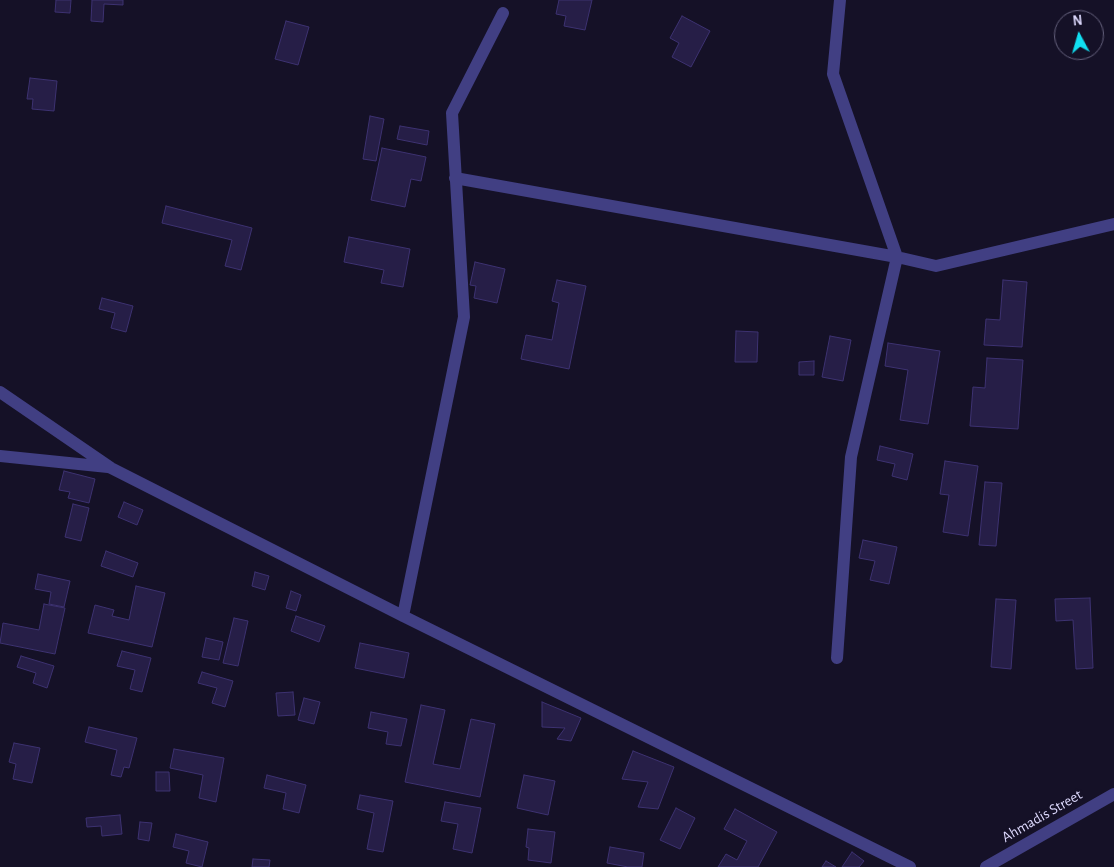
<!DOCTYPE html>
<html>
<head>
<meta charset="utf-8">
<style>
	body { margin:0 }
	#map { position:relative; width:1114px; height:867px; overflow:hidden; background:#151127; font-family:"Alegreya Sans",sans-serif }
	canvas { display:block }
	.north { position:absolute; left:1054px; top:10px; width:50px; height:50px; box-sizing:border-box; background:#151127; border:1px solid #65617d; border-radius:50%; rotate:354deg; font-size:14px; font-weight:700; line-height:20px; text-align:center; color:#ddd9fd }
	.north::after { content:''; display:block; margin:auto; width:18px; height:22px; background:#11dff1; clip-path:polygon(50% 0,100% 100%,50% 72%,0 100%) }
</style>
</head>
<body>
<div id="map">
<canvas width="1114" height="867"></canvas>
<div class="north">N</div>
</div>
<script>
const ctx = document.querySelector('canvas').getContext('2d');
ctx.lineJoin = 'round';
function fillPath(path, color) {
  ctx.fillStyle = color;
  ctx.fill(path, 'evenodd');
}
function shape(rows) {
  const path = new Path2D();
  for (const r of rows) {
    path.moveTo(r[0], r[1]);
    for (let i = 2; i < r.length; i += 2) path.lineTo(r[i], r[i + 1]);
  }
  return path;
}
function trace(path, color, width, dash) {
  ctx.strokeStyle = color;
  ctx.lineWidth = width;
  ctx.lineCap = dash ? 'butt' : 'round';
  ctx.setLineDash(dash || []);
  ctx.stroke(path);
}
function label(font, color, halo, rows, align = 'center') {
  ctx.font = font + ' "Alegreya Sans",sans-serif';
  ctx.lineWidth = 5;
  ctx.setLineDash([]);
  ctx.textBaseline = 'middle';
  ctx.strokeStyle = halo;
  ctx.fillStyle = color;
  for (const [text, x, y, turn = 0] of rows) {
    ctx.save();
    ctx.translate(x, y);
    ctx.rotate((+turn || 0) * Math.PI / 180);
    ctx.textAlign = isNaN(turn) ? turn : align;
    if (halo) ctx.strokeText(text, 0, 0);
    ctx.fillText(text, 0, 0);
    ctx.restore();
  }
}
const building = shape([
	[56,0,71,0,70,13,55,12,56,0],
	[92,0,123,0,123,5,104,4,103,22,91,21,92,0],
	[559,0,592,0,585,30,564,26,566,16,556,14,559,0],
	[682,16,710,31,691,67,672,57,679,43,670,38,682,16],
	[286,21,309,27,298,65,275,59,286,21],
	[30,78,57,81,54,111,32,109,33,99,27,99,30,78],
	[370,116,384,119,376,161,363,159,370,116],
	[400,126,429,131,427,145,397,139,400,126],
	[382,148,426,157,421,181,411,179,405,207,371,200,382,148],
	[166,206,252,228,241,270,225,266,232,240,162,223,166,206],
	[349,237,410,249,403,287,381,283,384,270,344,262,349,237],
	[475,262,505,269,497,303,474,298,476,286,470,285,475,262],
	[557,280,586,286,569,369,521,359,526,335,552,340,559,303,552,301,557,280],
	[1003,280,1027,282,1022,347,984,345,986,319,1000,320,1003,280],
	[102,298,133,306,126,332,111,328,115,313,99,309,102,298],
	[736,331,758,332,757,362,735,362,736,331],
	[830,336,851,340,843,381,822,377,830,336],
	[888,343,940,351,928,424,900,420,908,370,885,366,888,343],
	[987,358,1023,360,1018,429,970,426,973,387,985,388,987,358],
	[814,361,814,375,799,375,799,362,814,361],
	[880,446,913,454,907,480,892,476,895,464,877,460,880,446],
	[945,461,978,466,968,536,943,532,949,495,940,494,945,461],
	[64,471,95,479,89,503,68,498,70,492,59,490,64,471],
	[985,482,1002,483,996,546,979,545,985,482],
	[124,502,143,510,137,525,118,517,124,502],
	[73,504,89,508,81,541,65,537,73,504],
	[863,540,897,547,889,584,870,580,875,561,859,558,863,540],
	[106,551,138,563,133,577,101,566,106,551],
	[255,572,269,576,265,590,252,586,255,572],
	[38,574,70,581,64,607,49,604,51,592,35,589,38,574],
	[136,586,165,593,152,647,88,633,95,605,114,610,112,616,129,620,136,586],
	[291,591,301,595,296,611,286,608,291,591],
	[1090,598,1093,668,1076,669,1073,620,1056,621,1055,599,1090,598],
	[996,599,1016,600,1011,669,991,667,996,599],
	[44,604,65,608,55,654,0,643,3,623,39,630,44,604],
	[296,616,325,626,319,642,291,631,296,616],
	[234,618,248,621,238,666,223,663,234,618],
	[206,638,223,642,219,660,202,657,206,638],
	[360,643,409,653,404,678,355,668,360,643],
	[122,651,151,658,142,692,130,689,135,670,117,666,122,651],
	[21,656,54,666,47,688,33,683,36,673,17,667,21,656],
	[202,672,233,681,225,707,212,703,217,688,198,683,202,672],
	[293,692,295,715,278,716,276,693,293,692],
	[304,698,320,702,314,724,298,720,304,698],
	[542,702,581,718,571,741,557,739,565,728,542,727,542,702],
	[421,705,445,710,433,764,460,769,471,719,495,724,480,797,405,782,421,705],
	[371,712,407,719,401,746,386,744,388,732,368,728,371,712],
	[89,727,137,738,129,768,124,767,121,777,111,775,117,750,85,742,89,727],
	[14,743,40,748,32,783,13,779,16,764,9,762,14,743],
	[174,749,224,758,216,802,199,798,203,775,170,768,174,749],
	[633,751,674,767,658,809,638,807,648,782,622,779,633,751],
	[156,772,169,772,170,791,156,791,156,772],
	[267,775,306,785,299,813,283,809,286,793,264,788,267,775],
	[524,775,555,781,548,815,517,808,524,775],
	[360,795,393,801,383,852,367,849,374,813,357,809,360,795],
	[445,802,481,808,472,853,453,849,458,824,441,821,445,802],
	[676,808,695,818,680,849,660,840,676,808],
	[735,809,777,832,758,867,718,867,726,854,737,860,747,841,724,829,735,809],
	[120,815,122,834,102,836,101,826,87,827,86,818,120,815],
	[140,822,152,823,149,841,138,839,140,822],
	[528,829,555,832,551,863,528,860,529,848,526,847,528,829],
	[176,834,208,842,202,867,186,863,189,851,173,847,176,834],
	[610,847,644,853,642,867,628,867,607,863,610,847],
	[852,852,864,861,859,867,842,867,852,852],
	[253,859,270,860,269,867,252,867,253,859],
	[826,861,836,867,822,867,826,861]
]);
fillPath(building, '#261e47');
trace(building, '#3d3271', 1);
trace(shape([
	[455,178,897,257,936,266,1114,224],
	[0,392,111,468,403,616,910,867],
	[0,456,108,467],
	[403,616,464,317,452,113,503,13],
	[837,658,851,457,897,257,833,74,840,0],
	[986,867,1114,794]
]), '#413f83', 12);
label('15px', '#ddd9fd', '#151127', [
	["Ahmadis Street",1042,816,-30]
]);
</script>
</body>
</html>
